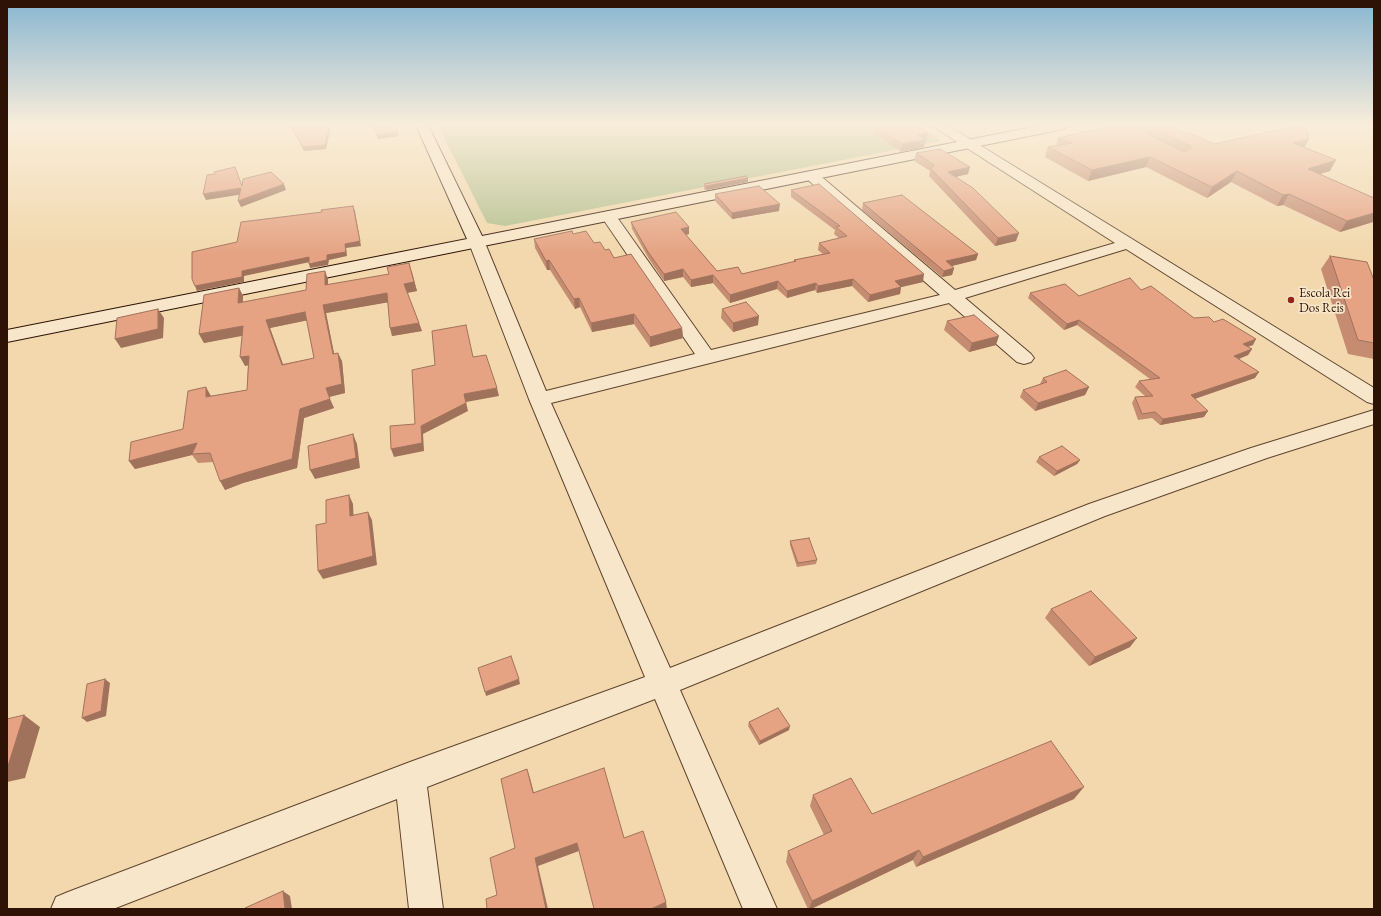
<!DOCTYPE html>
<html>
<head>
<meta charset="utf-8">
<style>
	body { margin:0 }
	#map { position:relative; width:1381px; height:916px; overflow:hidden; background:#f2d8ac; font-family:"EB Garamond",serif }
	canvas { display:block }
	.frame { position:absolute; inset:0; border:8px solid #2e1205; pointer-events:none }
</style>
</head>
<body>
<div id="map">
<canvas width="1381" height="916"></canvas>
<div class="frame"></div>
</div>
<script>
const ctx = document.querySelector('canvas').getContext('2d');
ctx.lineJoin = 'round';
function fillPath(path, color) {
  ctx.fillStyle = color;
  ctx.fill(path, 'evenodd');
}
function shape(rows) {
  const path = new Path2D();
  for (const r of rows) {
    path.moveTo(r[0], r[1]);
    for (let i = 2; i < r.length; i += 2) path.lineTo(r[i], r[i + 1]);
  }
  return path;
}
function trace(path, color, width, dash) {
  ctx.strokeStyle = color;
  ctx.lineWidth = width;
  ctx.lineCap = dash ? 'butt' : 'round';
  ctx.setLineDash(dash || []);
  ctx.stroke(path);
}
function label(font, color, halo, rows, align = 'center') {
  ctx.font = font + ' "EB Garamond",serif';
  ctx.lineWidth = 3.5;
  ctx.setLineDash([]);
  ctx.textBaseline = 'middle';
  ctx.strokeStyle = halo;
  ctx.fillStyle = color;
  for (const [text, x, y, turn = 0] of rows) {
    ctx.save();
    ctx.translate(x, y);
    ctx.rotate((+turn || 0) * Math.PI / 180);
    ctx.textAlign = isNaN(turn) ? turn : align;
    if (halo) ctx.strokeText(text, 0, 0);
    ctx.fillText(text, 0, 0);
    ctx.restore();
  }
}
fillPath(shape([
	[438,125,919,125,940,141,505,226,487,223]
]), '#b4c08e');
const street = shape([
	[931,125,947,125,1374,388,1374,404,1367,402,1126,249,965,298,1031,354,1034,358,1031,362,1024,364,1017,362,949,303,551,403,670,668,1089,504,1251,448,1374,410,1374,424,1267,458,1105,516,680,690,777,909,743,909,655,699,427,787,443,909,409,909,397,799,113,909,51,909,56,897,68,892,410,762,645,677,529,399,469,243,471,240,477,238,483,240,485,243,546,391,695,354,601,216,604,213,609,211,614,213,711,350,940,295,807,179,805,176,807,173,812,172,817,173,955,290,1115,243,931,125]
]);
const secondary = shape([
	[416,125,428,125,482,236,1043,125,1070,125,1064,129,7,342,7,330,467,239,416,125]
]);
trace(street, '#5f442f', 2);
trace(secondary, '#2e1205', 2);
fillPath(street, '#f7e6c9');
fillPath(secondary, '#f7e6c9');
fillPath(shape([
	[290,125,331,126,326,149,304,151],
	[371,125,395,125,399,136,378,139],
	[1136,125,1169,125,1185,133,1214,144,1305,148,1330,171,1320,174,1374,198,1374,225,1373,222,1340,232,1283,205,1277,206,1231,182,1207,198,1146,167,1088,181,1045,157,1048,147,1056,146,1058,138,1135,128],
	[874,126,928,133,926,141,925,141,924,147,901,152,873,133],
	[916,153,968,174,956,177,1016,241,995,246,929,176,930,171,914,161],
	[748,178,748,182,706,190,704,189,704,184],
	[791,190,923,282,901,287,900,294,868,302,852,286,817,293,815,290,787,298,777,289,730,303,713,283,691,287,683,277,664,281,649,259,632,229,631,222,689,227,689,234,686,235,717,271,742,274,794,262,794,260,823,254,818,250,819,243,839,238,834,234,835,230,791,197],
	[715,194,779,211,732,219,715,201],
	[863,203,978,254,976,260,951,266,954,268,952,275,942,277,862,210],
	[573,234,594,243,605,250,614,258,682,328,683,338,650,347,634,324,592,332,580,307,575,309,550,270,547,270,535,248,534,239],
	[1330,256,1374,280,1374,359,1348,354,1321,269],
	[412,272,417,291,407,293,422,331,392,336,388,302,326,313,334,354,342,361,345,393,329,397,334,408,304,418,297,468,243,483,225,490,213,462,198,463,192,455,135,469,129,461,183,429,211,396,247,390,248,365,245,366,242,335,204,343,199,334,239,288,243,296,243,303,306,290,328,279,328,285],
	[307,320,314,358,283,364,270,328],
	[1141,290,1194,318,1214,322,1253,345,1247,347,1252,349,1248,355,1239,359,1255,378,1195,399,1204,417,1160,425,1152,418,1138,420,1132,403,1135,397,1145,396,1135,387,1139,381,1150,379,1077,325,1064,330,1028,298,1030,293,1079,296],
	[722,309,758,325,733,332,721,318],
	[947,321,996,345,969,352,944,330],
	[1043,378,1089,387,1085,395,1035,411,1020,397,1023,390,1040,384],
	[1039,457,1080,460,1077,464,1054,476,1036,462],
	[790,541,817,560,816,564,797,567,790,545],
	[1051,609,1130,647,1089,666,1045,618],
	[749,722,789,730,759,745,748,726],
	[813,795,872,814,1074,799,916,867,913,860,811,909,808,909,786,862,788,851,824,835,810,806]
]), '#c58c71');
fillPath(shape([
	[329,125,331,125,331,126,326,149,304,151,303,147],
	[398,132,399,136,378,139,377,135],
	[928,133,926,141,925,141,924,147,901,152,902,144,918,135],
	[1309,139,1303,150,1293,143],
	[1150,157,1146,167,1088,181,1092,170],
	[1336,160,1330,171,1302,179,1308,169],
	[970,167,968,174,946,179,948,172],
	[1237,171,1231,182,1207,198,1212,187],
	[748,178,748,182,706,190,706,186],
	[284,184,286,190,241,207,238,201],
	[241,188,244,194,206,200,203,194],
	[1289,194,1283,205,1277,206,1283,195],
	[780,204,779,211,732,219,732,213],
	[353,206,355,211,361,246,346,248,347,256,329,260,328,265,310,268,309,264,327,255,345,244],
	[1374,213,1374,221,1373,222,1340,232,1347,221],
	[689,227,689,234,681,236,681,229],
	[1019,233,1016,241,995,246,998,238],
	[978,254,976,260,944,268,946,261],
	[309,257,310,262,244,276,244,282,197,291,195,286,242,271],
	[549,260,550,270,547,270,546,261],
	[409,263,417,291,406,293,404,284],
	[954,268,952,275,942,277,944,271],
	[683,269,683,277,664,281,664,274],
	[325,271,328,279,328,294,325,285],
	[924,274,923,282,893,289,895,281],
	[713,275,713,283,691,287,691,280],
	[853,279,852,286,817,293,818,286],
	[778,281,777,289,730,303,730,295],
	[816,283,815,290,787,298,787,291],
	[901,287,900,294,868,302,870,295],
	[239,288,243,296,242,312,238,303],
	[387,293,390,302,326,313,336,363,333,354,323,305],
	[579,298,580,307,575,309,574,299],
	[158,309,164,318,163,338,121,348,115,339],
	[305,312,309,320,270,328,286,373,282,365,266,320],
	[634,314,634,324,592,332,591,323],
	[759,316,758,325,733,332,733,323],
	[1079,320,1077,325,1064,330,1067,324],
	[419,323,422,331,392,336,390,328],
	[243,326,247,335,204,343,199,334],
	[682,328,683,338,650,347,650,337],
	[999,336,996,345,969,352,972,343],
	[1256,339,1253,345,1239,350,1243,344],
	[1252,349,1248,355,1231,362,1234,356],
	[338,353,342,361,345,393,329,397,334,408,304,418,297,468,243,483,225,490,220,481,300,409,326,388],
	[249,356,253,364,245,366,240,357],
	[1259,372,1255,378,1188,401,1191,395],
	[206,387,211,396,206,397],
	[1089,387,1085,395,1035,411,1038,403],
	[497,388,499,396,466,402,468,411,423,434,424,451,394,457,391,449,421,426,464,394],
	[1208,411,1204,417,1160,425,1163,419],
	[353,434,357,444,360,468,315,479,310,470],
	[197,443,192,455,135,469,129,461],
	[1080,460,1077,464,1054,476,1057,471],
	[349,495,353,504,354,525,350,516],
	[368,512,372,520,377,565,323,579,318,571],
	[1137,638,1130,647,1089,666,1095,657],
	[105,679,110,683,106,716,87,722,82,718],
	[519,679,520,684,486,696,485,692],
	[24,715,40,727,25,778,7,782,7,766],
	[790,726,789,730,759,745,760,741],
	[527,769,530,778,536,801,533,793],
	[1084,787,1074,799,916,867,923,857],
	[577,843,579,851,538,866,548,909,546,909,535,858],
	[919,850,913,860,811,909,809,909,812,901],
	[283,891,290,896,292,909,285,909],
	[666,902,667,909,651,909]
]), '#a0725c');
const building = shape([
	[290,125,329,125,325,145,303,147,290,125],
	[372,125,395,125,398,132,377,135,372,125],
	[875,125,915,125,928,133,918,135,925,140,902,144,874,126,875,125],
	[1115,125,1131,125,1182,151,1186,151,1191,148,1190,146,1148,125,1169,125,1185,133,1188,132,1214,144,1300,125,1306,125,1309,139,1293,143,1336,160,1308,169,1374,198,1374,213,1347,221,1289,194,1283,195,1237,171,1212,187,1150,157,1092,170,1048,147,1072,143,1058,138,1115,125],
	[940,149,970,167,948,172,973,188,1019,233,998,238,931,169,934,165,916,153,940,149],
	[235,167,242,186,243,179,271,172,284,184,238,201,241,188,203,194,207,175,215,174,214,172,235,167],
	[746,176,748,178,706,186,704,184,746,176],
	[819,184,924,274,895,281,901,287,870,295,853,279,818,286,816,283,787,291,778,281,730,295,713,275,691,280,683,269,664,274,648,252,631,222,676,212,689,227,681,229,717,271,738,267,742,274,796,261,794,260,830,253,819,243,847,236,836,227,840,226,791,190,819,184],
	[759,186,780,204,732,213,715,194,759,186],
	[902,195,978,254,946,261,954,268,944,271,863,203,902,195],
	[353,206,360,241,345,244,346,252,327,255,327,260,309,264,309,257,242,271,242,277,195,286,192,279,192,252,237,242,241,222,322,212,321,210,353,206],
	[572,231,573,234,586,231,594,243,600,242,605,250,609,249,614,258,631,254,682,328,650,337,634,314,591,323,579,298,574,299,549,260,546,261,534,239,572,231],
	[1330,256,1367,262,1374,280,1374,343,1358,340,1330,256],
	[409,263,414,282,404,284,419,323,390,328,387,293,323,305,333,354,338,353,342,384,326,388,330,399,300,409,292,459,238,475,220,481,210,453,192,454,197,443,129,461,131,442,183,429,188,391,206,387,206,397,247,390,249,356,240,357,243,326,199,334,204,295,239,288,238,303,306,290,307,274,325,271,325,285,389,274,387,267,409,263],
	[305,312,314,358,282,365,266,320,305,312],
	[1130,278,1141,290,1151,286,1194,318,1209,317,1214,322,1223,319,1256,339,1243,344,1252,349,1234,356,1259,372,1191,395,1208,411,1163,419,1155,412,1142,414,1135,397,1153,396,1139,381,1160,378,1079,320,1067,324,1030,293,1065,284,1079,296,1130,278],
	[746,302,759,316,733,323,722,309,746,302],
	[158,309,158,329,115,339,117,318,158,309],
	[974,315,999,336,972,343,947,321,974,315],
	[466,325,473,357,486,355,497,388,464,394,466,403,421,426,422,443,391,449,390,426,415,424,412,370,435,365,432,331,466,325],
	[1066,370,1089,387,1038,403,1023,390,1047,382,1043,378,1066,370],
	[353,434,356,458,310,470,308,446,353,434],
	[1062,446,1080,460,1057,471,1039,457,1062,446],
	[349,495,350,516,368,512,373,556,318,571,316,525,326,523,326,500,349,495],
	[809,538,817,560,798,563,790,541,809,538],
	[1091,591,1137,638,1095,657,1051,609,1091,591],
	[511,656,519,679,485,692,478,668,511,656],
	[105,679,101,711,82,718,87,684,105,679],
	[778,708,790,726,760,741,749,722,778,708],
	[24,715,8,766,7,766,7,719,24,715],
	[1051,741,1084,787,923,857,919,850,812,901,788,851,832,831,813,795,851,778,872,814,1051,741],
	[604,768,624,838,643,831,666,902,651,909,594,909,577,843,535,858,546,909,487,909,486,899,497,895,490,858,515,848,501,779,527,769,533,793,604,768],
	[283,891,285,909,245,909,245,908,283,891]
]);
fillPath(building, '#e5a383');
trace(building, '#a0725c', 1);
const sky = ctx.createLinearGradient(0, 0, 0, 254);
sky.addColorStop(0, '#89b6d1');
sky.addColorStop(0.49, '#f9edda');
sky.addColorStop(1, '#f9edda00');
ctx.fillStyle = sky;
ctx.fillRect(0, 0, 1381, 254);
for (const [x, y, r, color] of [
	[1291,300,4,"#8f2418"]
]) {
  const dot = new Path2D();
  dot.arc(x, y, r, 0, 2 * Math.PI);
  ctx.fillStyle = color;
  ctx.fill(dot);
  trace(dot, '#f7e6c9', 1.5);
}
label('13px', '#2e1205', '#f7e6c9', [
	["Escola Rei",1299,293],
	["Dos Reis",1299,308]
], 'left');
</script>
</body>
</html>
